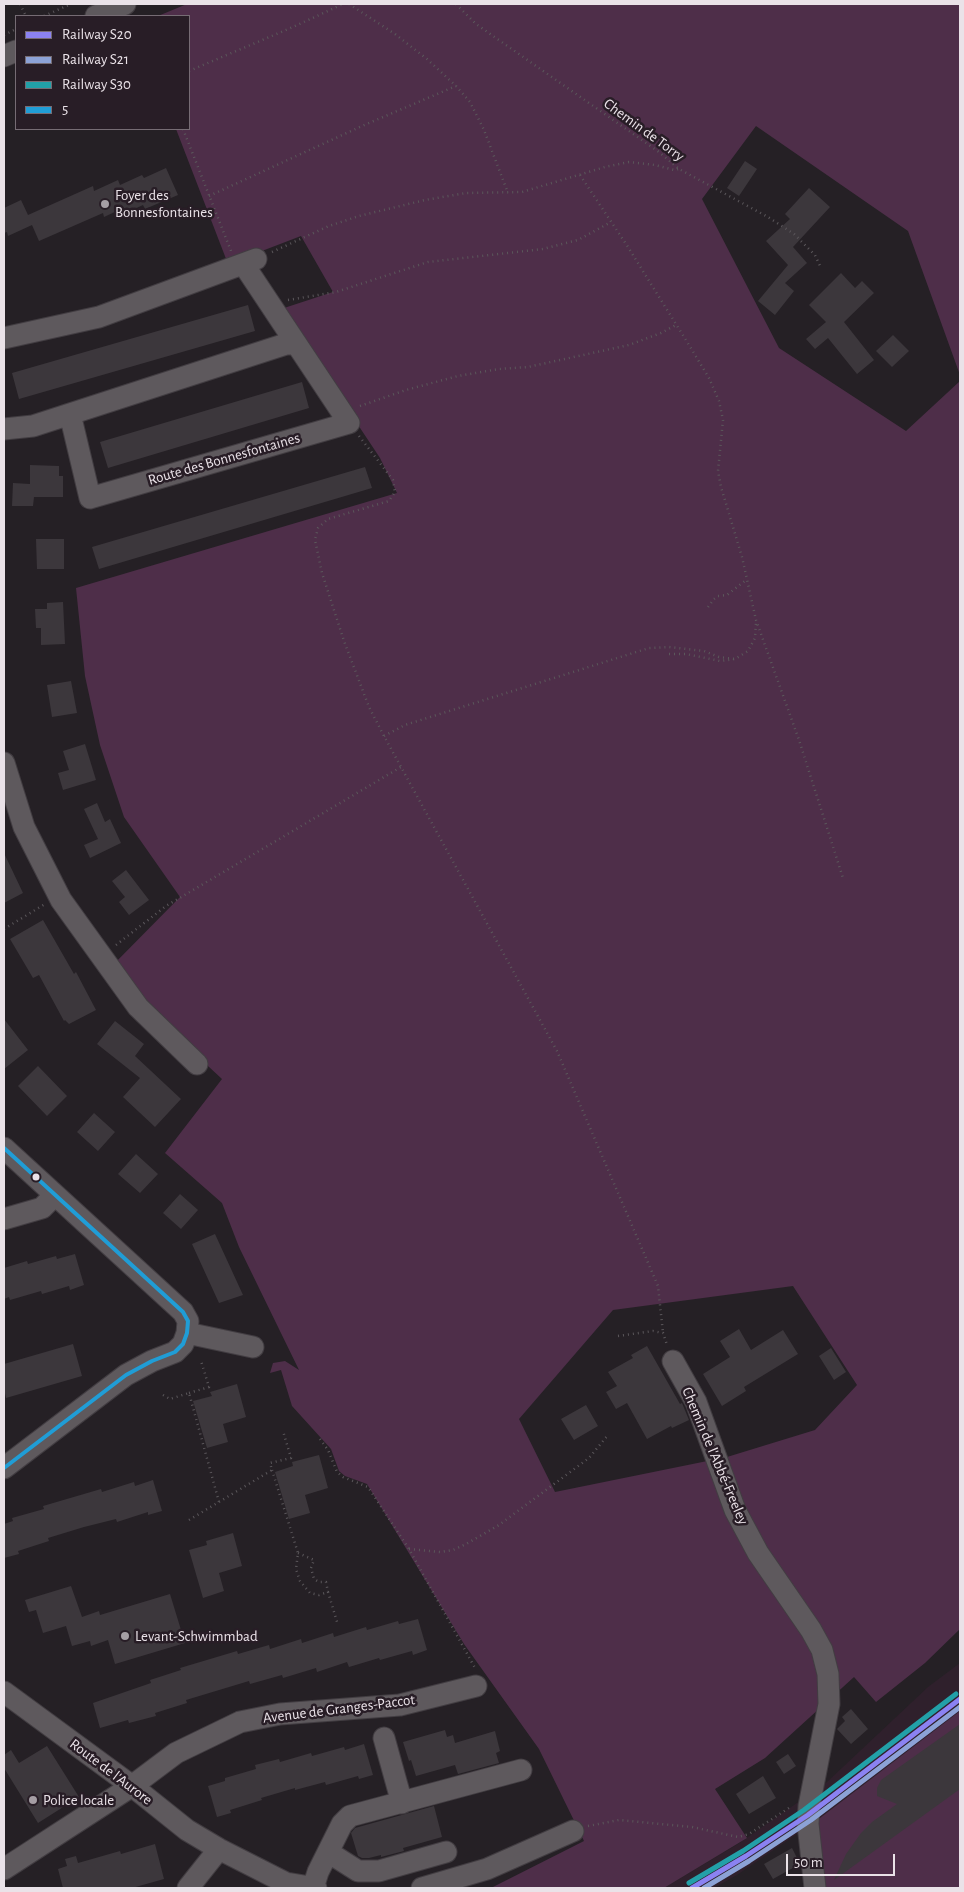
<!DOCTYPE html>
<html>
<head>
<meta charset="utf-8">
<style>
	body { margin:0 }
	#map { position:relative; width:964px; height:1892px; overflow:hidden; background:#252025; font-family:"Alegreya Sans",sans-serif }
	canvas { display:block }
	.frame { position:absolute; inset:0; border:5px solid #eae2e8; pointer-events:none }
	.legend { position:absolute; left:15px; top:15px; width:175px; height:115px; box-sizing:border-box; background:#281d26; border:1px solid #766c74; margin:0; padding:6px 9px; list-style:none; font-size:15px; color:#eae2e8 }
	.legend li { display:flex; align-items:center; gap:10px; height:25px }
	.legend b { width:25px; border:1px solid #766c74 }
	.scale { position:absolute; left:786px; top:1854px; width:109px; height:22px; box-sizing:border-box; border:2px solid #eae2e8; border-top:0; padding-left:6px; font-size:15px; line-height:18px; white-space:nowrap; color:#eae2e8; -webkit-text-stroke:4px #281d26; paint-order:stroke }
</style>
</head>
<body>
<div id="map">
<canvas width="964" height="1892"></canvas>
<div class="frame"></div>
<ul class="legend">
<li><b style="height:6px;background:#8b82f2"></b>Railway S20</li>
<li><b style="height:6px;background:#8ca2d6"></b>Railway S21</li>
<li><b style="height:6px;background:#22a0a8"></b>Railway S30</li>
<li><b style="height:6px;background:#209dd6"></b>5</li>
</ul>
<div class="scale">50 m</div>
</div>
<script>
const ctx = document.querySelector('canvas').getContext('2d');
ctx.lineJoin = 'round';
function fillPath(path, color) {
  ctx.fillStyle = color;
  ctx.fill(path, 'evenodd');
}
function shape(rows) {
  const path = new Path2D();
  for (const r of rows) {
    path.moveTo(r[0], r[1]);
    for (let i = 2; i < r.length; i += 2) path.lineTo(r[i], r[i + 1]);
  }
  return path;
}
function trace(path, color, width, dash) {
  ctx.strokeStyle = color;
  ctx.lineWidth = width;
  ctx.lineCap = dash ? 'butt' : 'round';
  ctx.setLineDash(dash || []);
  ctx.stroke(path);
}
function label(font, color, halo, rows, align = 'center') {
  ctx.font = font + ' "Alegreya Sans",sans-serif';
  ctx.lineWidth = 5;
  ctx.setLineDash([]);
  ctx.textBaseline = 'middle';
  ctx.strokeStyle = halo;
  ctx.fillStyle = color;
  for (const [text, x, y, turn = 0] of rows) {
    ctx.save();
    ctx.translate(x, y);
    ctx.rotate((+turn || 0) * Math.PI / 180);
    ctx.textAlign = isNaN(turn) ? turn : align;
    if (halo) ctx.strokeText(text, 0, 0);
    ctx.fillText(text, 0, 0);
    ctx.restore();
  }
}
fillPath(shape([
	[960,1663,960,1711,816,1821,737,1875,714,1888,664,1888,738,1844,827,1782,928,1687]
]), '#2f202c');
fillPath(shape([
	[187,4,960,4,960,375,908,231,756,126,702,199,779,348,906,431,960,381,960,1629,925,1663,876,1702,854,1677,765,1758,715,1789,747,1838,664,1888,491,1888,584,1841,539,1749,464,1644,367,1484,345,1476,339,1471,331,1449,292,1406,281,1370,270,1373,273,1363,285,1361,299,1370,239,1247,222,1203,165,1153,222,1079,125,989,109,969,180,897,124,817,100,745,85,676,76,588,397,493,380,458,281,309,333,292,301,236,228,264,176,129,189,129,189,16,158,16],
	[793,1286,857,1385,815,1430,727,1457,555,1492,519,1419,613,1310],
	[960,1711,960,1888,819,1888,816,1821]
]), '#4e2e49');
fillPath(shape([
	[745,161,757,169,739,196,727,188],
	[166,168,178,195,145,209,143,205,121,215,119,210,104,217,103,213,39,241,32,225,8,236,7,232,4,233,4,208,21,200,28,215,93,186,94,191,118,180,120,185,142,175,144,178],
	[809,188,830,207,793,247,807,263,785,283,794,291,775,315,758,301,788,265,766,241,790,219,785,214],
	[841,273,855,288,862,281,874,293,844,322,874,360,857,374,828,338,815,349,806,339,826,322,809,305],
	[248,305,255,331,19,399,12,373],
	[893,335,909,351,892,367,876,351],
	[302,382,309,408,108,468,100,442],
	[30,465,59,466,59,476,63,476,63,497,34,497,33,506,12,506,13,483,30,484],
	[365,467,372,488,99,569,92,547],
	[36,539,64,539,64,569,37,569],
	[63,602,65,644,41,645,41,628,36,628,35,609,47,609,47,603],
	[71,681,77,713,52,717,47,685],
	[85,744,96,780,63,790,58,773,69,770,63,751],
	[97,803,105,822,110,819,121,843,90,858,84,845,98,839,84,809],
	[4,853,23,893,4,903],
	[126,870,149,900,129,915,119,902,125,897,112,881],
	[43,920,74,974,76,972,96,1010,69,1024,65,1020,64,1021,39,975,33,978,10,939],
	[4,1019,28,1050,4,1069],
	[115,1021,144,1044,135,1056,181,1099,155,1127,123,1097,140,1078,97,1044],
	[38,1066,67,1096,47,1116,18,1086],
	[94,1113,115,1132,98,1151,77,1132],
	[136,1154,158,1174,140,1193,118,1174],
	[180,1194,198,1210,181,1229,163,1213],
	[215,1234,243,1295,219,1303,192,1244],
	[75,1254,84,1285,70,1290,69,1286,42,1294,41,1291,10,1300,9,1297,4,1299,4,1268,27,1261,28,1264,56,1256,57,1259],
	[739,1329,751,1350,783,1330,798,1354,744,1387,746,1391,722,1406,703,1374,730,1357,720,1341],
	[73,1344,82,1376,6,1398,4,1389,4,1364],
	[647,1346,680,1404,682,1403,689,1420,672,1428,671,1426,647,1439,627,1403,616,1409,606,1392,617,1386,608,1372,633,1358,631,1355],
	[831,1348,846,1372,834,1380,819,1356],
	[237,1384,246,1417,223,1424,228,1442,207,1448,193,1401,212,1396,210,1392],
	[586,1405,598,1426,574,1440,561,1419],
	[319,1455,328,1488,305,1495,310,1513,289,1519,275,1472,293,1466,292,1462],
	[153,1480,162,1511,148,1515,148,1512,117,1522,116,1519,84,1527,48,1538,49,1541,18,1551,19,1554,4,1558,4,1524,13,1521,12,1518,44,1509,43,1506,101,1489,102,1492,134,1482,135,1486],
	[233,1533,242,1566,219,1573,224,1591,203,1598,189,1550,207,1545,206,1541],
	[71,1586,82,1617,99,1611,100,1615,170,1594,185,1643,115,1664,108,1640,91,1646,90,1641,72,1646,66,1626,43,1633,36,1610,29,1612,25,1600],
	[418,1619,427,1650,413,1655,412,1651,380,1660,379,1658,349,1667,347,1662,317,1672,316,1668,283,1678,282,1675,250,1684,249,1681,186,1700,187,1703,155,1713,156,1716,129,1723,128,1720,100,1728,93,1703,151,1683,150,1680,181,1670,180,1668,237,1651,238,1654,269,1645,270,1649,301,1639,302,1643,333,1633,334,1637,366,1627,367,1630,398,1621,399,1624],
	[851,1709,868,1729,851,1744,837,1729,845,1721,842,1717],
	[960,1724,960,1789,834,1880,846,1854,861,1833,872,1822,897,1804,877,1796,877,1788,881,1780],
	[445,1730,447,1737,453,1735,455,1743,495,1731,500,1751,496,1753,499,1763,458,1774,455,1765,416,1776,411,1760,409,1761,403,1742],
	[364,1744,373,1775,359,1779,358,1776,326,1785,325,1782,295,1790,295,1788,261,1798,262,1800,230,1810,231,1813,217,1817,208,1786,225,1781,225,1778,256,1769,255,1765,279,1759,280,1762,311,1753,312,1756,344,1747,345,1750],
	[47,1746,79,1797,38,1823,4,1768,4,1755,11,1750,19,1763],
	[788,1754,796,1766,784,1774,776,1762],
	[763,1776,776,1798,749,1814,736,1794],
	[434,1806,442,1837,403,1848,404,1851,381,1857,381,1855,369,1858,362,1858,358,1856,351,1833,355,1828],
	[155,1844,164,1879,132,1888,63,1888,58,1869,67,1866,65,1859,76,1856,78,1863,120,1851,121,1854],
	[792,1848,800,1864,773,1879,764,1864]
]), '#3c373c');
const minor = shape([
	[96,16,125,4],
	[4,56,16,51],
	[4,338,99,317,256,259],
	[70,414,90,498,349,423,244,265],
	[4,429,33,426,286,344,295,344],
	[4,763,24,827,61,900,138,1007,197,1064],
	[4,1148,183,1312,188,1321,187,1333,183,1344,175,1352,152,1361,126,1375,4,1468],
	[4,1219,42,1208,55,1195],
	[187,1333,253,1347],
	[673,1361,696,1402,735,1510,758,1553,811,1630,822,1650,828,1674,829,1704,809,1806,808,1824,815,1888],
	[4,1692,132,1786,187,1830,219,1849,286,1883,316,1888],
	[384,1738,402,1803],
	[328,1852,358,1871,379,1871,446,1852],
	[4,1869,132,1786,176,1753,240,1722,280,1714,400,1705,476,1686],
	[188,1888,219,1849],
	[313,1888,318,1872,342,1824,350,1816,521,1770],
	[422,1888,487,1869,573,1831]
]);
trace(minor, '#423d42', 23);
trace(shape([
	[20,4,26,16],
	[349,4,395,34,427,59,456,86,470,102,484,130,508,193],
	[456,4,476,24,659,152,679,169,768,217,794,234,815,255,821,268],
	[44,16,71,4],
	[4,35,16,29],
	[189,71,293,27,343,4],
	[183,129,231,251],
	[580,175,628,247,689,345,709,378,719,401,723,420,718,471,721,487,742,557,756,620,799,740,843,878],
	[209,196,362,126,456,86],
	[272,252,329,226,359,216,425,200,466,193,522,192,605,167,629,162,655,165,674,170,679,169],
	[288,300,336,292,428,262,543,249,578,240,611,222],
	[360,406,406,390,458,376,499,369,528,367,629,345,661,333,676,325],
	[359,436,393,480,395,492,389,501,328,519,318,528,315,540,322,573,344,641,369,707,384,736,557,1051,658,1286,663,1333],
	[708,607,714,599,718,596,727,595,746,580],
	[669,654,686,654,720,661,735,659,748,651,755,638,756,622],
	[384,736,405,725,649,648,669,647,704,651,719,657,735,659],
	[4,929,45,904],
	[116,945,166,906,401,767],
	[618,1336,653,1331,663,1333,667,1345],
	[189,1393,209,1387,201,1361],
	[163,1395,170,1399,189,1393,219,1502],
	[320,1439,328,1450,337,1472,343,1477,368,1487,409,1549,475,1668],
	[272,1470,298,1553,296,1569,300,1581,310,1593,319,1595,328,1592,338,1625],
	[189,1520,272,1470,270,1463,291,1458,283,1431],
	[409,1549,440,1552,453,1550,466,1544,499,1525,589,1458,608,1435],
	[298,1553,314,1560,311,1568,314,1579,319,1582,326,1582,328,1592],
	[588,1826,619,1820,692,1827,738,1837,749,1834,792,1806]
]), '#5b575b', 2.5, [1, 4]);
trace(minor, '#5e595d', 21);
trace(shape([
	[4,1148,183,1312,188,1321,187,1333,183,1344,175,1352,152,1361,126,1375,4,1468]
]), '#209dd6', 4);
trace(shape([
	[692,1888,746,1856,808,1815,960,1699]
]), '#8b82f2', 5);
trace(shape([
	[704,1888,749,1861,811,1820,960,1707]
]), '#8ca2d6', 5);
trace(shape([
	[689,1883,743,1851,804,1810,956,1694]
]), '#22a0a8', 5);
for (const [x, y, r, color] of [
	[105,204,5,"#a59ea4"],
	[36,1177,4.5,"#eae2e8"],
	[125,1636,5,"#a59ea4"],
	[33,1800,5,"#a59ea4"]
]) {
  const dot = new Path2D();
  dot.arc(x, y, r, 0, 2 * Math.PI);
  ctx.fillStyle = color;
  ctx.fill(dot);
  trace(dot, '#281d26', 2);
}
label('15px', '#eae2e8', '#281d26', [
	["Chemin de Torry",644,130,36],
	["Route des Bonnesfontaines",224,459,-16],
	["Chemin de l'Abbé-Freeley",715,1456,67],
	["Avenue de Granges-Paccot",339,1709,-7],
	["Route de l'Aurore",111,1772,37]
]);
label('15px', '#eae2e8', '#281d26', [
	["Foyer des",115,195],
	["Bonnesfontaines",115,212],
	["Levant-Schwimmbad",135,1636],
	["Police locale",43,1800]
], 'left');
</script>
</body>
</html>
